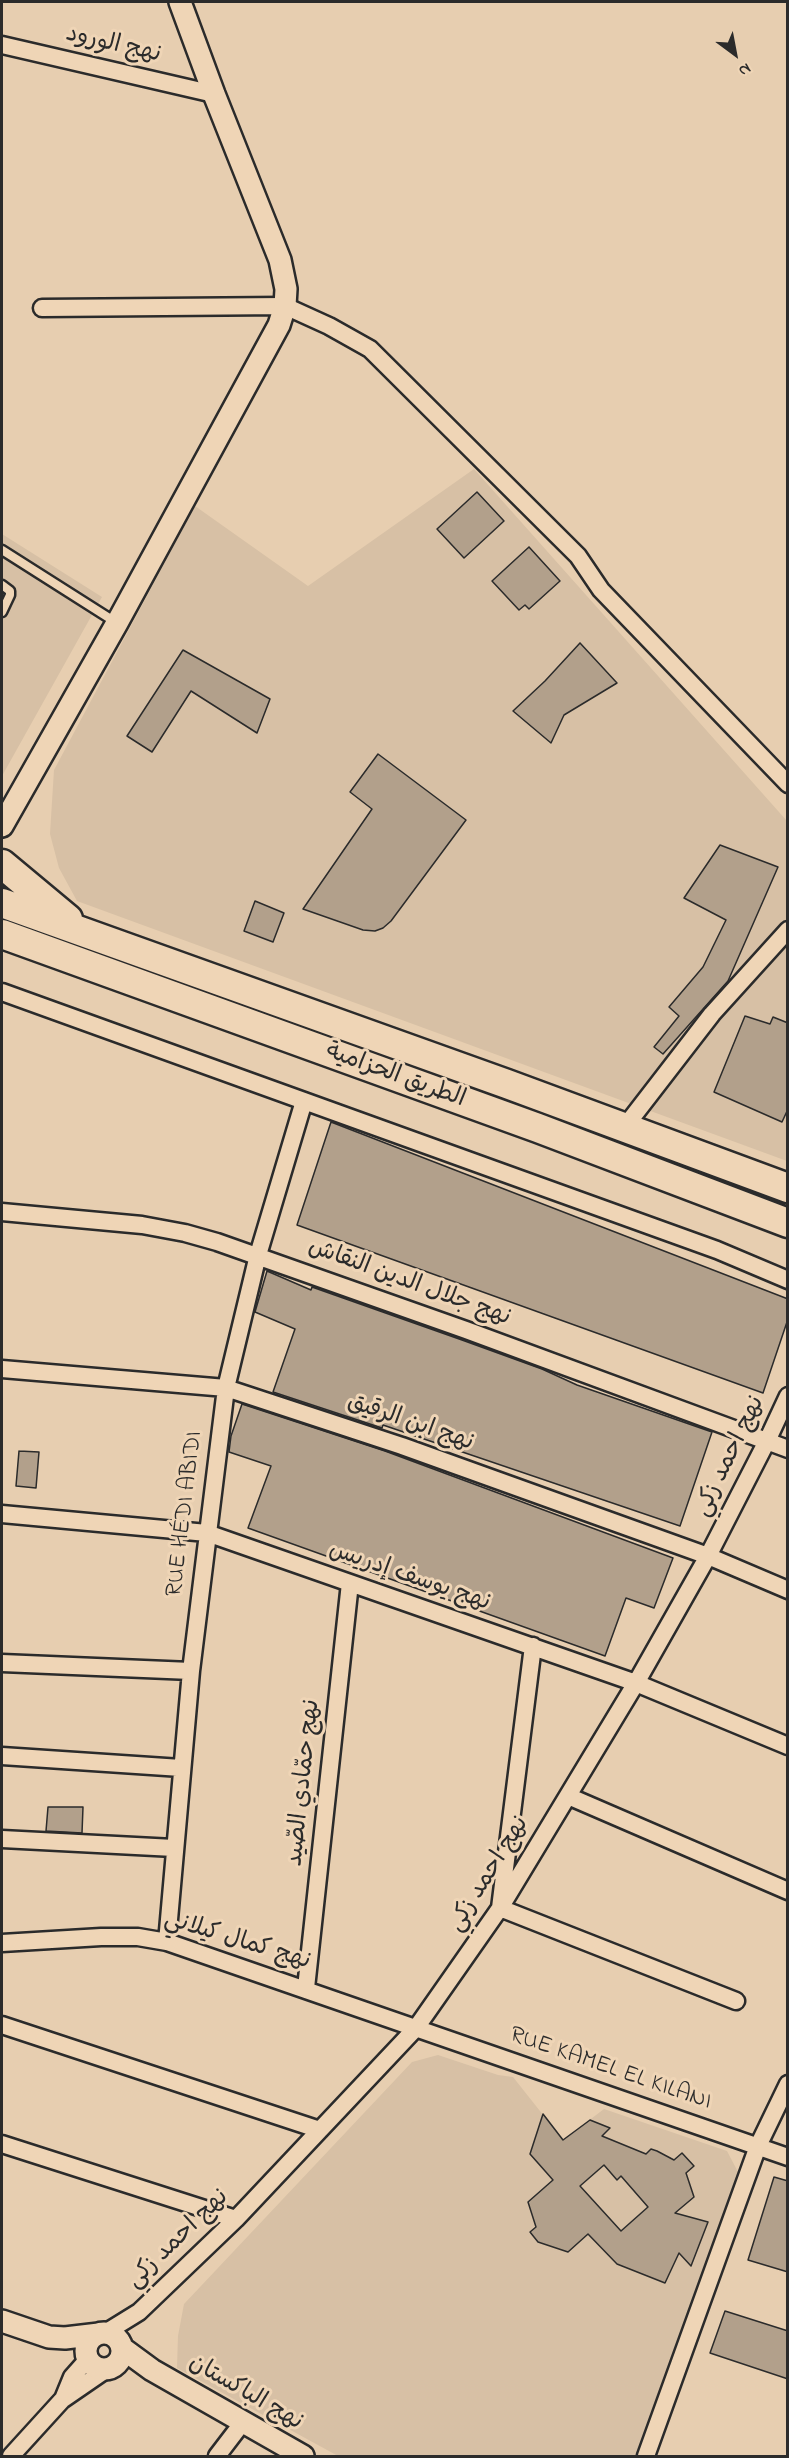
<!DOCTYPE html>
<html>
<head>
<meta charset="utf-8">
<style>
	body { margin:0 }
	#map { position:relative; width:789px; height:2458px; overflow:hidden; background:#e7ceb0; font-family:"Indie Flower",sans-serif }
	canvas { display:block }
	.frame { position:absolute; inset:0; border:3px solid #2b2b2b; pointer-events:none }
	.north { position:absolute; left:705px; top:24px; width:60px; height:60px; -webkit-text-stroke:4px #efd5b6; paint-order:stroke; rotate:148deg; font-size:16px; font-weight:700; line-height:24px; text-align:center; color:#2b2b2b }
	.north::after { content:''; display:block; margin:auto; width:21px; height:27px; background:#2b2b2b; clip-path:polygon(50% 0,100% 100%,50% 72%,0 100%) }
</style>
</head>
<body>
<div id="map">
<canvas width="789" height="2458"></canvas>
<div class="frame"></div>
<div class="north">N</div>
</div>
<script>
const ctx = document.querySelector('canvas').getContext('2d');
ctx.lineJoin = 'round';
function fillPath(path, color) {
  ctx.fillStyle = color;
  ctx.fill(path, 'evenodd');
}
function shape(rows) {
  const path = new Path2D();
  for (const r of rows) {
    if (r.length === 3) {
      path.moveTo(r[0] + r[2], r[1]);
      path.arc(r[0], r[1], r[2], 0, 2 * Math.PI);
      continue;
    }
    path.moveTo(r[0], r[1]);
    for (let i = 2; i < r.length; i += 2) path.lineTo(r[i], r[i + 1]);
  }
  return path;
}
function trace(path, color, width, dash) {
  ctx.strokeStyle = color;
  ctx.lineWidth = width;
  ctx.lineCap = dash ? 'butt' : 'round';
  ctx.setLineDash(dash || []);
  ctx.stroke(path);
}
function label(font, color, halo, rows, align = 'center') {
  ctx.font = font + ' "Indie Flower","Playpen Sans Arabic",sans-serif';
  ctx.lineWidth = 6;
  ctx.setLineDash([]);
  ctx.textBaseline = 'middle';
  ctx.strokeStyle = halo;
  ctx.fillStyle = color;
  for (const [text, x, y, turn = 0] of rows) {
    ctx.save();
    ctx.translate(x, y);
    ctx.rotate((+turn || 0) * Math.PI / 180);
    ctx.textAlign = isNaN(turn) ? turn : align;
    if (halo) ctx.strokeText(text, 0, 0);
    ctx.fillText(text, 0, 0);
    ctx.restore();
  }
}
fillPath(shape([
	[474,469,787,821,787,1161,77,901,59,868,50,834,54,770,195,506,308,586],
	[2,534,102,597,2,776],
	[438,2055,498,2075,513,2077,563,2140,604,2109,727,2151,738,2172,638,2456,338,2456,177,2368,178,2336,184,2304,412,2062]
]), '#d7c0a5');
const building = shape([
	[477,492,504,521,464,558,437,529,477,492],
	[529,547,560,581,529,609,525,605,519,610,492,581,529,547],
	[580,643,617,683,564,715,551,743,513,711,545,681,580,643],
	[183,650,270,699,257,733,191,691,152,752,127,736,183,650],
	[378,754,466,820,391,921,383,928,375,931,363,930,303,909,372,809,350,792,378,754],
	[720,845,778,867,728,981,663,1054,654,1047,679,1016,669,1007,703,967,726,920,684,898,720,845],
	[255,901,284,913,273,942,244,931,255,901],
	[745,1016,770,1024,773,1017,788,1023,788,1109,782,1122,714,1092,745,1016],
	[331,1122,788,1299,788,1319,763,1393,297,1225,331,1122],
	[267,1271,311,1290,312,1287,462,1340,542,1369,577,1385,712,1432,680,1526,383,1425,382,1428,273,1392,295,1329,255,1312,267,1271],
	[242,1404,385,1451,673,1558,654,1608,626,1598,605,1656,248,1528,271,1466,229,1452,231,1436,242,1404],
	[19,1451,39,1452,36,1488,16,1486,19,1451],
	[48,1807,83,1807,82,1833,46,1831,48,1807],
	[543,2114,563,2140,590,2120,610,2128,602,2136,646,2154,651,2149,657,2151,674,2160,682,2153,694,2166,686,2173,694,2197,675,2213,708,2222,691,2266,679,2253,665,2283,617,2264,588,2234,568,2252,538,2242,530,2232,536,2227,528,2202,553,2180,530,2154,543,2114],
	[604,2165,617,2180,621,2176,648,2207,621,2231,580,2186,604,2165],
	[774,2177,788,2181,788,2272,748,2260,774,2177],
	[725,2311,788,2331,788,2379,710,2353,725,2311]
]);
fillPath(building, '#b2a08b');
trace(building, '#2b2b2b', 1.5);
const service = shape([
	[2,550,117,623],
	[2,585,10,591,10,595,2,612]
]);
const minor = shape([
	[2,45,214,94],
	[42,308,285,306,329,326,370,349,578,556,601,590,788,784],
	[2,992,717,1250,788,1280],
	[624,1128,712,1014,788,930],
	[2,1212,142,1225,185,1233,217,1242,466,1330,788,1449],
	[2,1369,226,1388,402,1446,708,1556,788,1590],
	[2,1514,207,1533,636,1683,788,1746],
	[533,1646,500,1908,736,2001],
	[2,1663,191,1671],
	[2,1756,181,1768],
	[568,1796,788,1891],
	[2,1839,174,1848],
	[167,1942,191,1671,226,1388,258,1255,304,1101],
	[2,1943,101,1937,138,1937,167,1942,788,2157],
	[306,1988,350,1583],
	[2,2025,320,2130],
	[2,2144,236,2219],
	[105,2333,139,2312,236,2219,416,2028,500,1908,636,1683,708,1556,767,1441,788,1396],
	[63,2399,72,2377,88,2359],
	[11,2456,62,2400,110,2367],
	[217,2456,243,2422],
	[646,2456,758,2146,788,2084]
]);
const tertiary = shape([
	[2,826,117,623,279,325,285,306,286,289,280,260,214,94,180,2],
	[2,2321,49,2337,65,2338,99,2334],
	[104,2351,18],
	[122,2348,152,2370,303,2456]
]);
const trunk = shape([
	[2,864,68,919],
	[2,903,507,1084,788,1188],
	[2,934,538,1128,788,1223]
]);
trace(service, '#2b2b2b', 13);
trace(minor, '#2b2b2b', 21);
trace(tertiary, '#2b2b2b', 26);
trace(trunk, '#2b2b2b', 33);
trace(service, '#efd5b6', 8);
trace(minor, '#efd5b6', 16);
trace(tertiary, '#efd5b6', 21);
trace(trunk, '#efd5b6', 28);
label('24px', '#2b2b2b', '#efd5b6', [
	["نهج الورود",113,46,13],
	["الطريق الحزامية",395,1077,20],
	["نهج جلال الدين النقاش",409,1284,20],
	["نهج ابن الرقيق",410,1424,19],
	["نهج احمد زكي",731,1457,-64],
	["RUE HÉDI ABIDI",186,1514,-83],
	["نهج يوسف إدريس",409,1578,19],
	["نهج حمّادي الصّيد",305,1783,-84],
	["نهج احمد زكي",490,1875,-58],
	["نهج كمال كيلاني",237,1942,17],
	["RUE KAMEL EL KILANI",610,2070,19],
	["نهج احمد زكي",179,2240,-44],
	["نهج الباكستان",245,2394,30]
]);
</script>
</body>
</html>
